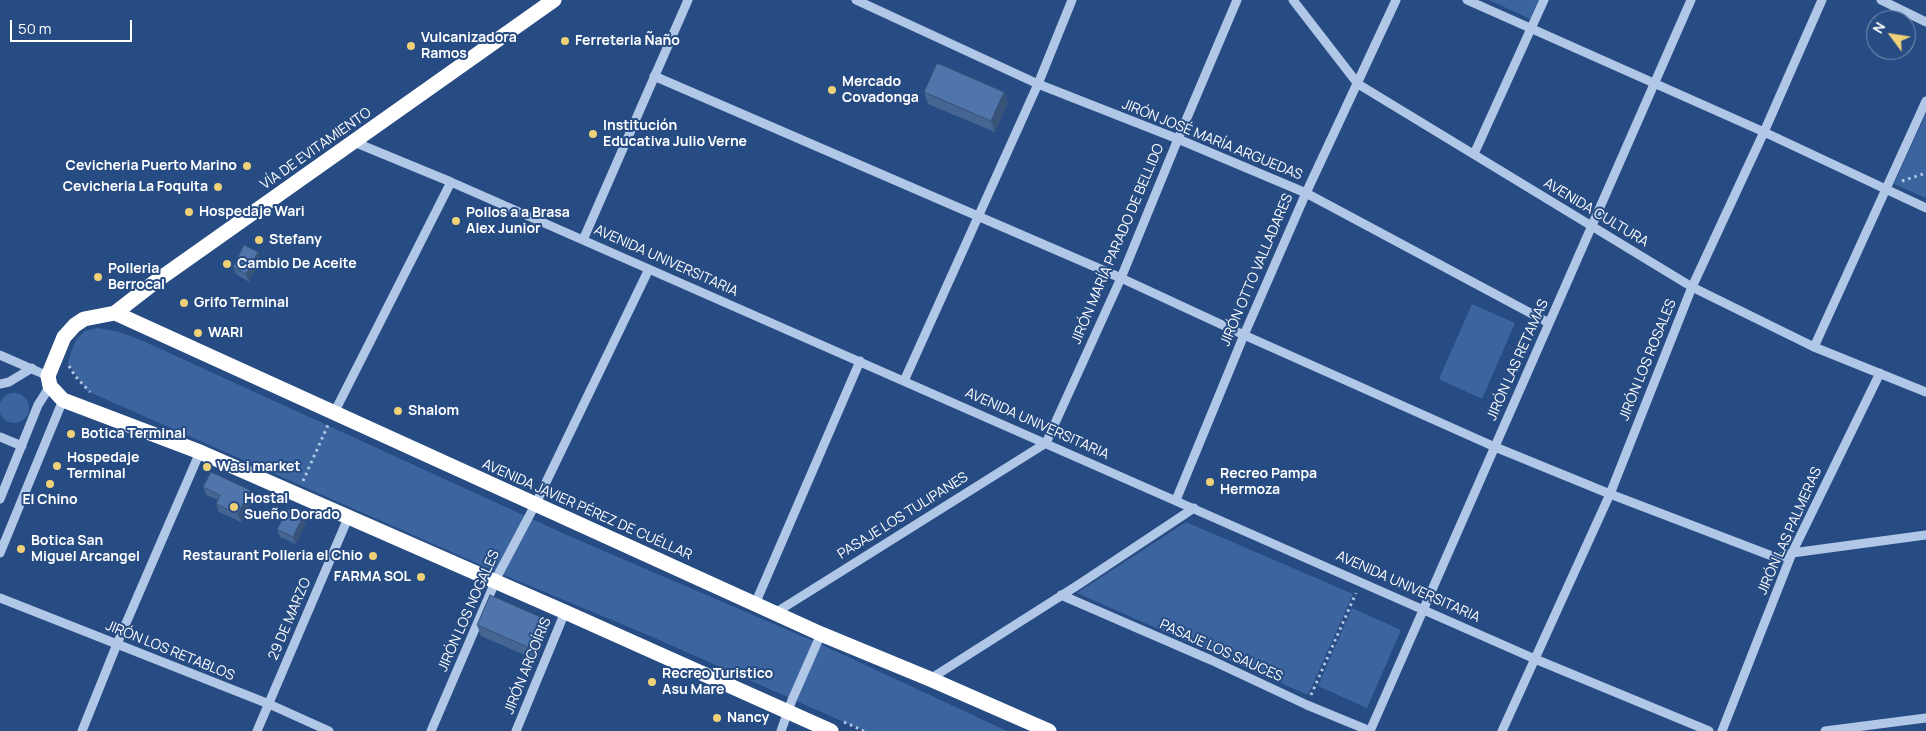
<!DOCTYPE html>
<html>
<head>
<meta charset="utf-8">
<style>
	body { margin:0 }
	#map { position:relative; width:1926px; height:731px; overflow:hidden; background:#274c83; font-family:Manrope,sans-serif }
	canvas { display:block }
	.north { position:absolute; left:1866px; top:10px; width:50px; height:50px; box-sizing:border-box; background:#274c83; border:1px solid #7d94b5; border-radius:50%; rotate:301deg; font-size:14px; font-weight:700; line-height:20px; text-align:center; color:#fff }
	.north::after { content:''; display:block; margin:auto; width:18px; height:22px; background:#efd177; clip-path:polygon(50% 0,100% 100%,50% 72%,0 100%) }
	.scale { position:absolute; left:10px; top:20px; width:122px; height:22px; box-sizing:border-box; border:2px solid #fff; border-top:0; padding-left:6px; font-size:15px; line-height:18px; white-space:nowrap; color:#fff; -webkit-text-stroke:4px #274c83; paint-order:stroke }
</style>
</head>
<body>
<div id="map">
<canvas width="1926" height="731"></canvas>
<div class="north">N</div>
<div class="scale">50 m</div>
</div>
<script>
const ctx = document.querySelector('canvas').getContext('2d');
ctx.lineJoin = 'round';
function fillPath(path, color) {
  ctx.fillStyle = color;
  ctx.fill(path, 'evenodd');
}
function shape(rows) {
  const path = new Path2D();
  for (const r of rows) {
    if (r.length === 3) {
      path.moveTo(r[0] + r[2], r[1]);
      path.arc(r[0], r[1], r[2], 0, 2 * Math.PI);
      continue;
    }
    path.moveTo(r[0], r[1]);
    for (let i = 2; i < r.length; i += 2) path.lineTo(r[i], r[i + 1]);
  }
  return path;
}
function trace(path, color, width, dash) {
  ctx.strokeStyle = color;
  ctx.lineWidth = width;
  ctx.lineCap = dash ? 'butt' : 'round';
  ctx.setLineDash(dash || []);
  ctx.stroke(path);
}
function label(font, color, halo, rows, align = 'center') {
  ctx.font = font + ' Manrope,sans-serif';
  ctx.lineWidth = 4;
  ctx.setLineDash([]);
  ctx.textBaseline = 'middle';
  ctx.strokeStyle = halo;
  ctx.fillStyle = color;
  for (const [text, x, y, turn = 0] of rows) {
    ctx.save();
    ctx.translate(x, y);
    ctx.rotate((+turn || 0) * Math.PI / 180);
    ctx.textAlign = isNaN(turn) ? turn : align;
    if (halo) ctx.strokeText(text, 0, 0);
    ctx.fillText(text, 0, 0);
    ctx.restore();
  }
}
fillPath(shape([
	[1489,0,1539,0,1530,19],
	[1926,114,1926,198,1894,184],
	[1472,304,1515,323,1482,399,1439,379],
	[98,328,119,332,141,340,569,536,818,643,1007,731,864,731,648,635,499,573,87,391,68,364,72,349,77,339,85,331],
	[14,408,15],
	[1186,522,1353,594,1308,695,1077,593],
	[1352,608,1401,630,1367,708,1318,686]
]), '#3c65a0');
trace(shape([
	[1902,181,1926,173],
	[69,366,75,376,90,392],
	[303,481,328,425],
	[1311,695,1356,593],
	[844,722,864,731]
]), '#b1c7e7', 3, [2.5, 4]);
trace(shape([
	[856,0,1038,84,1178,139,1306,193,1549,323],
	[1293,0,1358,84,1692,287,1814,347,1926,392],
	[1467,0,1764,132,1926,208],
	[1881,0,1926,22],
	[654,76,1121,278,1244,335,1495,447,1610,494,1772,556,1781,557,1792,553,1926,535],
	[354,142,451,182,1535,659,1709,731],
	[1474,154,1544,0],
	[583,240,688,0],
	[1814,347,1926,101],
	[0,355,48,376],
	[904,381,1038,84,1072,0],
	[0,384,9,382,32,368],
	[334,413,451,182],
	[0,437,22,446],
	[0,499,38,405,50,386],
	[1176,500,1244,335,1306,193,1396,0],
	[0,553,63,400],
	[1061,595,1211,660,1307,705,1370,731],
	[0,598,269,704,329,731],
	[755,604,860,361],
	[775,613,1046,443,1121,278,1178,139,1237,0],
	[930,679,1078,585,1194,508],
	[82,731,117,644,200,452],
	[257,731,348,518],
	[431,731,499,573,535,505,649,269],
	[516,731,565,612],
	[781,731,792,700,821,634],
	[1370,731,1691,0],
	[1502,731,1610,494,1692,287,1764,132,1822,0],
	[1722,731,1792,553,1880,373],
	[1825,731,1926,718]
]), '#b1c7e7', 9);
trace(shape([
	[554,0,155,282,115,313,84,319,75,325,64,337,48,376,50,386,63,400,200,452,565,612,831,731],
	[115,313,821,634,930,679,1049,731]
]), '#fff', 15);
fillPath(shape([
	[924,92,1004,92,1008,103,995,132,928,104],
	[258,252,261,260,249,282,236,274,233,267],
	[203,487,253,497,241,522,219,512,216,504,218,500,206,495],
	[303,516,306,523,296,544,280,537,277,529],
	[477,625,549,630,536,660,481,636]
]), '#456593');
fillPath(shape([
	[1004,92,1008,103,995,132,991,121],
	[258,252,261,260,249,282,246,274],
	[250,490,253,497,241,522,238,514],
	[303,516,306,523,296,544,293,537],
	[545,619,549,630,536,660,532,649]
]), '#385278');
const building = shape([
	[937,63,1004,92,991,121,924,92,937,63],
	[244,245,258,252,246,274,233,267,244,245],
	[211,472,250,490,238,514,216,504,220,495,203,487,211,472],
	[288,509,303,516,293,537,277,529,288,509],
	[490,595,545,619,532,649,477,625,490,595]
]);
fillPath(building, '#5075ab');
trace(building, '#385278', 1);
for (const [x, y, r, color] of [
	[565,41,5,"#efd177"],
	[411,46,5,"#efd177"],
	[832,90,5,"#efd177"],
	[593,134,5,"#efd177"],
	[247,166,5,"#efd177"],
	[218,187,5,"#efd177"],
	[189,212,5,"#efd177"],
	[456,221,5,"#efd177"],
	[259,240,5,"#efd177"],
	[227,264,5,"#efd177"],
	[98,277,5,"#efd177"],
	[184,303,5,"#efd177"],
	[198,333,5,"#efd177"],
	[398,411,5,"#efd177"],
	[71,434,5,"#efd177"],
	[57,466,5,"#efd177"],
	[207,467,5,"#efd177"],
	[1210,482,5,"#efd177"],
	[50,484,5,"#efd177"],
	[234,507,5,"#efd177"],
	[21,549,5,"#efd177"],
	[373,556,5,"#efd177"],
	[421,577,5,"#efd177"],
	[652,682,5,"#efd177"],
	[717,718,5,"#efd177"]
]) {
  const dot = new Path2D();
  dot.arc(x, y, r, 0, 2 * Math.PI);
  ctx.fillStyle = color;
  ctx.fill(dot);
  trace(dot, '#274c83', 2);
}
label('bold 14px', '#fff', '#274c83', [
	["Vulcanizadora",421,38],
	["Ramos",421,54],
	["Ferreteria Ñaño",575,41],
	["Mercado",842,82],
	["Covadonga",842,98],
	["Institución",603,126],
	["Educativa Julio Verne",603,142],
	["Cevicheria Puerto Marino",237,166,"right"],
	["Cevicheria La Foquita",208,187,"right"],
	["Hospedaje Wari",199,212],
	["Pollos a a Brasa",466,213],
	["Alex Junior",466,229],
	["Stefany",269,240],
	["Cambio De Aceite",237,264],
	["Polleria",108,269],
	["Berrocal",108,285],
	["Grifo Terminal",194,303],
	["WARI",208,333],
	["Shalom",408,411],
	["Botica Terminal",81,434],
	["Hospedaje",67,458],
	["Terminal",67,474],
	["Wasi market",217,467],
	["Recreo Pampa",1220,474],
	["Hermoza",1220,490],
	["Hostal",244,499],
	["Sueño Dorado",244,515],
	["El Chino",50,500,"center"],
	["Botica San",31,541],
	["Miguel Arcangel",31,557],
	["Restaurant Polleria el Chio",363,556,"right"],
	["FARMA SOL",411,577,"right"],
	["Recreo Turistico",662,674],
	["Asu Mare",662,690],
	["Nancy",727,718]
], 'left');
label('14px', '#fff', '#274c83', [
	["JIRÓN JOSÉ MARÍA ARGUEDAS",1212,140,22],
	["VÍA DE EVITAMIENTO",316,149,-35],
	["AVENIDA CULTURA",1596,213,31],
	["JIRÓN MARÍA PARADO DE BELLIDO",1118,244,-67],
	["AVENIDA UNIVERSITARIA",666,261,24],
	["JIRÓN OTTO VALLADARES",1257,270,-67],
	["JIRÓN LAS RETAMAS",1518,360,-66],
	["JIRÓN LOS ROSALES",1648,360,-68],
	["AVENIDA UNIVERSITARIA",1037,424,24],
	["AVENIDA JAVIER PÉREZ DE CUÉLLAR",587,510,24],
	["PASAJE LOS TULIPANES",903,516,-32],
	["JIRÓN LAS PALMERAS",1790,531,-66],
	["AVENIDA UNIVERSITARIA",1408,587,24],
	["JIRÓN LOS NOGALES",469,611,-66],
	["29 DE MARZO",290,619,-67],
	["JIRÓN LOS RETABLOS",170,651,22],
	["PASAJE LOS SAUCES",1221,651,24],
	["JIRÓN ARCOÍRIS",528,666,-68]
]);
</script>
</body>
</html>
